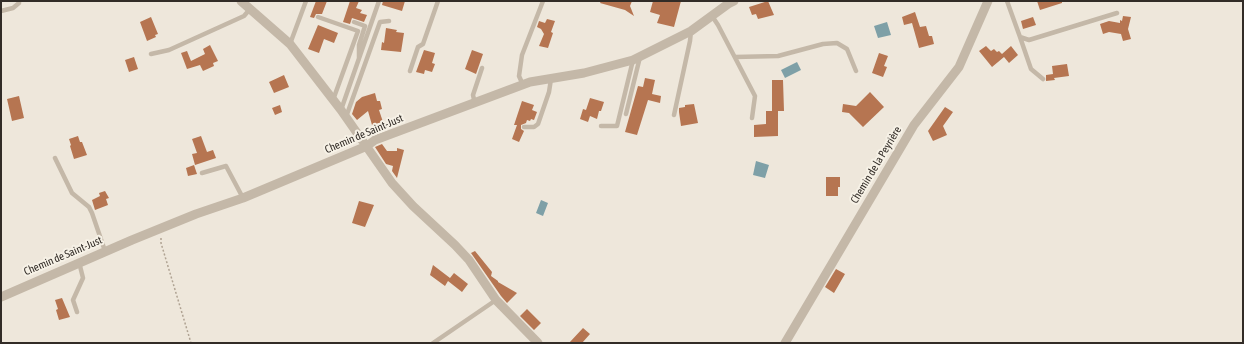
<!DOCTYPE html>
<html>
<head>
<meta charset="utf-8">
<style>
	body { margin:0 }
	#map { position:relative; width:1244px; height:344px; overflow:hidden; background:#eee7db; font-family:"Asap Condensed",sans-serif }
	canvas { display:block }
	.frame { position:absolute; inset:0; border:2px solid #322c27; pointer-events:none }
</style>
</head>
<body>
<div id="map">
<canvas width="1244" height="344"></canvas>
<div class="frame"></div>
</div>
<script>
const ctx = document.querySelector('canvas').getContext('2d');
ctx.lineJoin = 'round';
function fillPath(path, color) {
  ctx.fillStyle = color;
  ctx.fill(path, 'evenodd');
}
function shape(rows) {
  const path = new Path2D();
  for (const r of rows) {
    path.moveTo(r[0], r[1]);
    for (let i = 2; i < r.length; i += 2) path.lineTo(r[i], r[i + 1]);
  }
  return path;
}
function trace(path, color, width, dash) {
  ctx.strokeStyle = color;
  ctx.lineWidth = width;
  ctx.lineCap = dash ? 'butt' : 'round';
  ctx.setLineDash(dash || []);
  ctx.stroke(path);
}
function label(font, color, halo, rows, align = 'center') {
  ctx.font = font + ' "Asap Condensed",sans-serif';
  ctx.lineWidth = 4;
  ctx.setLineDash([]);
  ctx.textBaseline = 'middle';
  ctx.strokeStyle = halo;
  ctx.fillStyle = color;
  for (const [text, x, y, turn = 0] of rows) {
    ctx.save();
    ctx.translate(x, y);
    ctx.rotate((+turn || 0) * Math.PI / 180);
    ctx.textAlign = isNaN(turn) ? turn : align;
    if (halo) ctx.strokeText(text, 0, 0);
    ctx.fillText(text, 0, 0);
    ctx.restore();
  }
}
fillPath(shape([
	[887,22,891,35,878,38,874,26],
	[797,62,801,70,785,78,781,70],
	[756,161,769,165,765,178,753,175],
	[541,200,548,203,543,216,536,213]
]), '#7ea0a7');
fillPath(shape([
	[316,1,327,1,322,14,316,14,314,18,310,17],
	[350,1,359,1,356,8,362,10,360,13,367,15,364,22,352,18,350,24,343,22],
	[383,1,405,1,402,11,382,5],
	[601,1,632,1,630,6,634,16,625,10,600,3],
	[653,1,681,1,674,27,657,23,660,15,650,12],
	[768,1,774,15,758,19,756,14,752,15,749,7],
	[1037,1,1062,1,1062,3,1040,10],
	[915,12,920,27,926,26,929,36,932,36,934,44,919,48,912,23,904,25,902,17],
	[1123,16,1131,17,1128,29,1131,39,1123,41,1121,34,1109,32,1103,34,1100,24,1109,21,1120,23,1120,20,1122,21],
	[151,17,158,34,155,35,156,37,147,41,140,22],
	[1033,17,1036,25,1023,29,1021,21],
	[547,19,555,21,551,32,553,33,548,48,539,46,544,34,541,29,537,27,539,21,545,23],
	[318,25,338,33,334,43,324,39,319,53,308,49],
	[386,28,397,30,396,32,404,33,401,52,381,50,382,42,384,43],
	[210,45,218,61,213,63,214,66,203,71,200,65,187,69,181,53,187,51,191,61,205,54,203,49],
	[986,46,991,51,994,49,997,52,999,51,1002,54,1011,46,1018,55,1009,63,1004,57,992,67,979,51],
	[424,50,435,53,432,63,435,64,432,72,425,70,424,74,416,72],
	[472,50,483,54,476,74,465,69],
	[879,53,888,56,884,66,887,67,883,77,872,73],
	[134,57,138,69,129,72,125,60],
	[1067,64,1069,76,1054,78,1055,80,1046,81,1046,75,1053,74,1052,66],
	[284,75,289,87,274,93,269,82],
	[645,78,655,80,652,94,661,96,660,103,648,100,637,135,625,132,638,86,643,87],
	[772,80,783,80,784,111,772,111],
	[870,92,884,107,863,127,849,113,842,112,843,104,856,106],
	[375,93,377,101,380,101,382,109,379,110,383,122,372,125,368,111,357,120,352,114,356,102,362,97],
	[19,96,24,118,12,121,7,99],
	[590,98,604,102,601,111,599,111,597,119,590,116,588,122,580,119,583,109,586,110],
	[522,101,534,105,532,110,537,112,534,120,531,119,530,121,527,120,526,123,521,125,521,129,524,131,519,142,512,139,517,125,514,125],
	[694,104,698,123,681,126,679,112,679,108,685,107,685,105],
	[280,105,282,112,275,115,272,108],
	[945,107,953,112,943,126,947,135,933,141,928,131],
	[766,111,778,111,778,136,754,137,754,125,766,124],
	[78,136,80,142,82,142,87,155,74,159,70,146,71,145,69,139],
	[201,136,207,152,213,150,216,158,195,165,192,154,197,153,192,139],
	[382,144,387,151,397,151,397,148,404,150,397,178,392,171,393,166,386,164,375,147],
	[194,165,197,174,188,176,186,168],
	[826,177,840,177,840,187,838,187,838,196,826,196],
	[105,191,109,198,106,199,108,205,95,210,92,200,100,196,99,193],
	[359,201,374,205,365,227,352,223],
	[475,251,492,272,491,276,498,281,498,282,517,293,507,303,501,296,471,253],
	[433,265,450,278,454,273,468,284,462,292,448,281,445,286,430,275],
	[836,269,845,274,834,293,825,287],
	[62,298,70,317,59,320,56,310,58,309,55,300],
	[527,309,541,323,534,330,520,316],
	[583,328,590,334,582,343,569,343]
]), '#b67551');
trace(shape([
	[161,238,161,243,191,343]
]), '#b0a393', 1.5, [2, 2]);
trace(shape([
	[1007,1,1020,37,1029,40,1117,13],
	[1,11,13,8,19,3,19,1],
	[712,16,718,25,755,96,752,118],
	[318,17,358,31,333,100],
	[354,22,365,26,359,45,359,58],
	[1020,37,1031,69,1043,79],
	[290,44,306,1],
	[151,54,169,50,244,16,250,9],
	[735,57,778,56,823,44,837,43,847,49,856,71],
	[410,71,418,47,423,44,438,1],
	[523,85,519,76,522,55,543,1],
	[475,104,473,95,482,68],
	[341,110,379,1],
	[626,114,640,57],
	[674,115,690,41,691,31],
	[346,117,380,22,389,21],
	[601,126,617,126,633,60],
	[524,127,534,127,538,124,549,92,551,79],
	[55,158,72,193,89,207,92,213,105,251],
	[202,173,226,166,243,198],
	[77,312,73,300,83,278,79,262],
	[433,343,496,300]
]), '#c4b8a8', 4.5);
trace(shape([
	[241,1,290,44,341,110,392,183,413,206,455,245,469,260,496,300,538,343],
	[1,297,132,240,196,214,243,198,367,146,375,140,530,82,584,73,633,60,691,31,728,4,734,1],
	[785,343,914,125,959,67,988,1]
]), '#c4b8a8', 9);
label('11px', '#322c27', '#f6f1e6', [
	["Chemin de Saint-Just",364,134,-23],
	["Chemin de la Peyrière",876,165,-59],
	["Chemin de Saint-Just",63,256,-23]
]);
</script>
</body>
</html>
